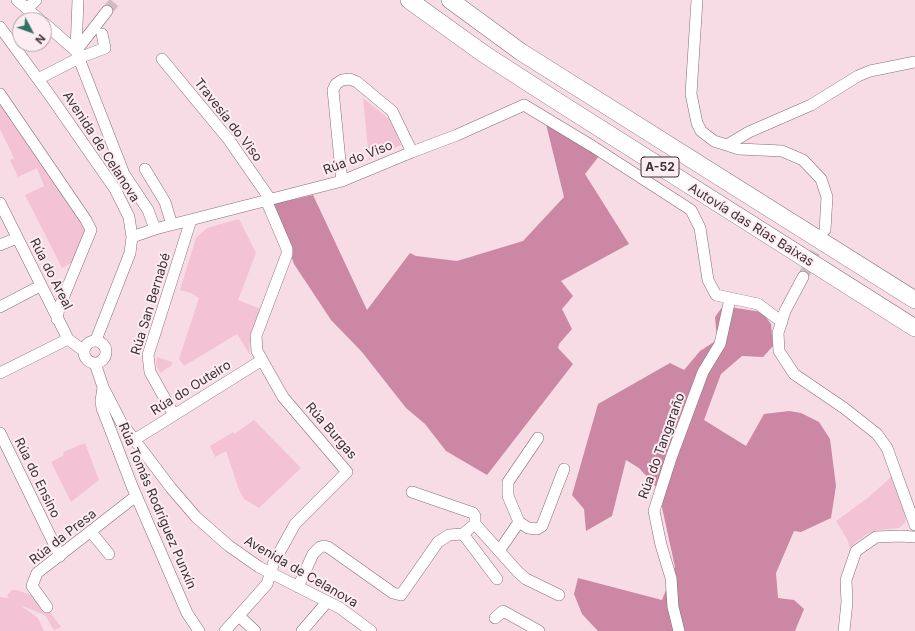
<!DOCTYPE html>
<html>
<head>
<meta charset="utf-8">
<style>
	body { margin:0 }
	#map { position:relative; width:915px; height:631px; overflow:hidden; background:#f7dce6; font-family:Inter,sans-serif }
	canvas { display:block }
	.north { position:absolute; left:12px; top:12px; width:40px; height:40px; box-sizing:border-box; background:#fdedf3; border:1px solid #b0a2a7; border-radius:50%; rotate:131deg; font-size:11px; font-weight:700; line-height:16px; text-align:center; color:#3c3236 }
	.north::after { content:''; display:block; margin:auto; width:14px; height:18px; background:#307365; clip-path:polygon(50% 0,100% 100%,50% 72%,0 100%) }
</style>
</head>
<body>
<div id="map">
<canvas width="915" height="631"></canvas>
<div class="north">N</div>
</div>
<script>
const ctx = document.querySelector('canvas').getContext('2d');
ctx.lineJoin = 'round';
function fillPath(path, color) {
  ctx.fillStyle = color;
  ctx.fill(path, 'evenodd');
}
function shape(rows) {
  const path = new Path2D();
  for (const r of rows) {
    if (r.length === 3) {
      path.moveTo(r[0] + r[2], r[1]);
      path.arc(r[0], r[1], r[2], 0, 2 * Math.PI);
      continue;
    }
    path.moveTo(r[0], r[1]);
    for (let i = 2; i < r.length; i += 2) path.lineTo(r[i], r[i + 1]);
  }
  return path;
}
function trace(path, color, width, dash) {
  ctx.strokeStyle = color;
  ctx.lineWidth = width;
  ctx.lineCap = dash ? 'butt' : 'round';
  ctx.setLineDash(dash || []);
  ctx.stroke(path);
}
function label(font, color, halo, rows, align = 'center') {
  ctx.font = font + ' Inter,sans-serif';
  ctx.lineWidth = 4;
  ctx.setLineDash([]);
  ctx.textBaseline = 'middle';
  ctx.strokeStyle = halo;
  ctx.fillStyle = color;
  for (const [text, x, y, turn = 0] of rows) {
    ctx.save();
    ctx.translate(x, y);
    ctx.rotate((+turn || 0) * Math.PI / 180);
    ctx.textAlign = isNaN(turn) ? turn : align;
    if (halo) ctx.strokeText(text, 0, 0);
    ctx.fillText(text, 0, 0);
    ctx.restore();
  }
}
fillPath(shape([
	[0,94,91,230,80,258,62,268,25,195,44,186,37,168,18,177,10,160,14,158,0,129],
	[363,98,390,120,401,145,369,160],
	[239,219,256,253,238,300,261,309,252,330,249,345,250,355,237,334,184,366,179,359,199,298,191,293,180,290,196,238,207,228],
	[157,357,172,362,172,365,160,373,156,364],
	[254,420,301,468,259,508,244,499,239,490,226,451,215,457,210,446,233,432,234,434],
	[85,443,99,480,71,502,51,462,64,455,63,452],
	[892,476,906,517,905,523,899,528,879,530,867,534,855,543,850,549,847,539,836,521,869,497],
	[12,590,17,590,39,598,61,627,54,630,45,615,20,605,38,618,44,631,0,631,0,597,9,598,7,595]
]), '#f3c2d5');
fillPath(shape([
	[545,120,599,156,585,174,629,244,561,281,573,296,562,309,572,329,559,344,558,348,573,364,487,475,446,451,425,424,406,408,362,352,331,320,294,264,273,204,313,195,367,310,410,253,416,256,457,261,523,241,564,197],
	[723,306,762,312,771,324,773,346,763,357,742,356,721,374,704,420,746,446,764,414,789,411,801,413,819,422,830,439,836,486,831,518,801,532,794,531,776,573,778,598,794,600,804,609,795,631,598,631,582,614,574,594,578,578,662,600,675,567,658,489,639,468,626,460,612,516,586,531,584,509,572,495,598,404,670,363,684,370,700,351,717,340,715,317]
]), '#cb87a3');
trace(shape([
	[107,11,116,0],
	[803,277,823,234]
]), '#d2bac3', 11, [11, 5.5]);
const minor = shape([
	[17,0,40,20],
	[78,0,76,51,124,174,148,210,155,229],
	[697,0,691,94,697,123,701,131,714,141,739,149,782,151,803,160,821,179,827,197,825,230],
	[27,9,36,0],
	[44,23,76,51,107,11],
	[0,27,51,97,115,189,129,217,132,237,130,253,96,340],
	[162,59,229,140,270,199],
	[38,79,79,58,105,48,102,34],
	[0,94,86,220,91,230,59,308,57,319],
	[727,145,749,132,811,105,858,76,870,71,915,62],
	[145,169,165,202,172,225],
	[342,181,333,90,336,84,342,80,350,79,357,82,392,111,412,152],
	[0,203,68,339,84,351],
	[132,237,155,229,342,181,412,152,457,135,524,105,592,146,691,210,700,228,708,280,716,295,758,304,782,322],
	[0,245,17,238],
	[803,277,785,311,778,333,779,351,794,374,844,408,877,434,887,448,915,525],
	[0,307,40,286],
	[95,352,11],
	[95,363,103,387,121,422,171,488,196,517,229,546,259,567,340,608,371,631],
	[0,373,68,339],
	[103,387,101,401,102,408,132,486,187,613,199,631],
	[174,415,150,372,148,355,191,220],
	[0,433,60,556],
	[134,440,262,360],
	[412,492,473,513,475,516,475,524],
	[519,522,528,528,537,529,542,526,564,469],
	[91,532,109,554],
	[463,534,497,579],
	[499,551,519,522,508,496,508,482,538,438],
	[298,587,313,554,320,547,324,546,328,547,393,593,401,595,438,542,449,535,463,534,475,524,518,572,526,579,559,595],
	[47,607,32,586,37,573,136,496],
	[239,616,255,631],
	[495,618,503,611,539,631],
	[225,631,267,584,274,562,295,524,347,472,283,397,257,351,256,336,287,254,287,249,266,200],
	[302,631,327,602],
	[679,631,673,607,671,578,661,545,654,511,671,458,703,372,720,344,730,299],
	[844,631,847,602,846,580,856,551,876,537,900,536,915,537]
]);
const highway = shape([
	[409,0,484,54,552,98,915,328],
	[450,0,521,52,915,300]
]);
trace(minor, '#866e77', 12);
trace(highway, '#866e77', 18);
trace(minor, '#fff', 11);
trace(highway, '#fff', 17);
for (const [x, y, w] of [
	[660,167,38]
]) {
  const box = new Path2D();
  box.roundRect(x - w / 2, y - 10, w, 20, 3);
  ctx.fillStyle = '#fdedf3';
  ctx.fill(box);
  trace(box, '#3c3236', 1);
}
label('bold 12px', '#3c3236', null, [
	["A-52",660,167]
]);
label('13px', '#3c3236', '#fdedf3', [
	["Travesía do Viso",228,120,52],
	["Avenida de Celanova",101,147,57],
	["Rúa do Viso",358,158,-21],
	["Autovía das Rías Baixas",751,225,32],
	["Rúa do Areal",51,274,63],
	["Rúa San Bernabé",151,304,-73],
	["Rúa do Outeiro",191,388,-32],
	["Rúa Burgas",331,431,49],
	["Rúa do Tangaraño",662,446,-70],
	["Rúa do Ensino",37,478,64],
	["Rúa Tomás Rodríguez Punxín",157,506,67],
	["Rúa da Presa",63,537,-38],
	["Avenida de Celanova",301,572,30]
]);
</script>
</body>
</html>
